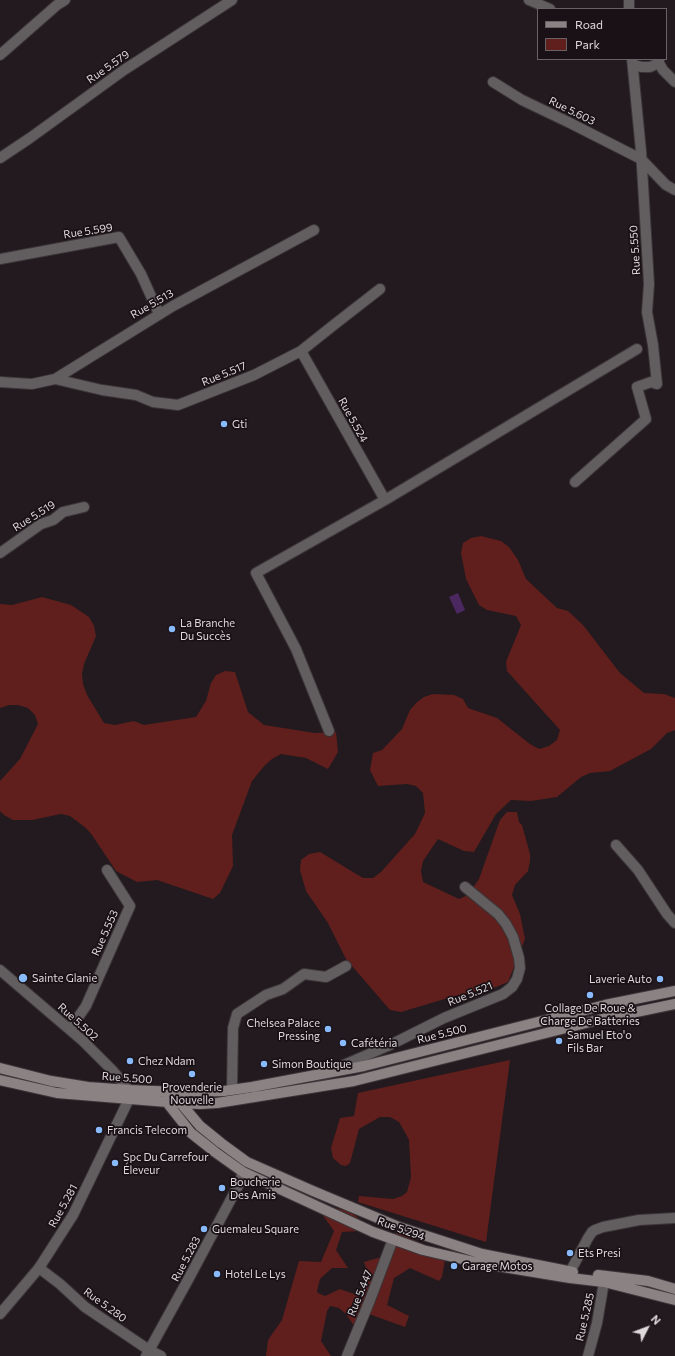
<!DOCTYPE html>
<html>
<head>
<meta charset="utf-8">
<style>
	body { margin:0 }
	#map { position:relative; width:675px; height:1356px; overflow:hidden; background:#221a1e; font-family:Commissioner,sans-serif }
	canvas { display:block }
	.legend { position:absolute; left:537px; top:8px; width:130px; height:52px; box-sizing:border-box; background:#191115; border:1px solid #686165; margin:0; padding:5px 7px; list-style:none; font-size:12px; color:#dfd9dc }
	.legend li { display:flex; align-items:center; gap:8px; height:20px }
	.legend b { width:20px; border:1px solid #686165 }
	.north { position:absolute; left:627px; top:1308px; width:40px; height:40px; -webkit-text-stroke:3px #191115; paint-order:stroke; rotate:48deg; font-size:11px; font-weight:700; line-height:16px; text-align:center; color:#dfd9dc }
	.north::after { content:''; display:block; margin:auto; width:14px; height:18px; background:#dfd9dc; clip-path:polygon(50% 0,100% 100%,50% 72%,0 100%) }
</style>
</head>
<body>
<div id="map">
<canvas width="675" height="1356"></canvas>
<ul class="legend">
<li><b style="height:5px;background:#8a8283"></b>Road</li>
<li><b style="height:11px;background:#601f1c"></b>Park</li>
</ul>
<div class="north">N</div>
</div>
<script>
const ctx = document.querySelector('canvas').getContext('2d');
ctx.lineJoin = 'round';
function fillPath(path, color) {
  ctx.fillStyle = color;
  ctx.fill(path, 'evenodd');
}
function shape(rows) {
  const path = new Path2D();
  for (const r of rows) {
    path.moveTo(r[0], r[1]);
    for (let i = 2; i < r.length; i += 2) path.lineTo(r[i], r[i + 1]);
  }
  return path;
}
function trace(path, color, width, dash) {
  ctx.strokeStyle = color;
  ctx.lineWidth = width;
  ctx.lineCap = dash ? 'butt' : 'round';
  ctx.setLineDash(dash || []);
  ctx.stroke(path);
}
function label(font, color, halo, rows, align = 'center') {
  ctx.font = font + ' Commissioner,sans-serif';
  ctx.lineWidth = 3.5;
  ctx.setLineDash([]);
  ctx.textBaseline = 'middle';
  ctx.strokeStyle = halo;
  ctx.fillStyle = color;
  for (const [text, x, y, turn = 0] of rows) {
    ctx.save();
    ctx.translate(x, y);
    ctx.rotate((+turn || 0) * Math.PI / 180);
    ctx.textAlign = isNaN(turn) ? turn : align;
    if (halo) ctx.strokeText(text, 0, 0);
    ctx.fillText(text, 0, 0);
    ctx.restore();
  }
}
fillPath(shape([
	[481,536,501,541,509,547,518,560,526,579,557,608,568,611,583,625,620,673,644,693,664,694,675,698,675,730,667,733,651,749,610,771,590,773,581,777,557,797,531,801,511,800,496,814,474,852,464,851,438,839,423,861,421,871,423,882,459,899,468,895,479,879,500,820,507,812,517,812,519,822,522,825,530,854,530,861,528,871,515,885,512,895,520,914,525,939,508,982,489,990,458,995,401,1012,390,1010,346,959,328,923,306,891,300,870,301,860,309,854,320,852,363,878,373,878,381,872,415,834,425,813,423,793,416,786,407,784,378,786,370,770,373,753,382,750,402,729,410,710,416,703,424,697,433,694,454,695,463,699,468,708,497,718,530,744,539,749,549,746,557,740,560,730,507,671,506,662,521,625,516,616,487,610,479,605,466,579,461,553,463,543,471,538],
	[42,597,71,605,89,617,94,626,96,636,84,664,82,674,83,684,87,695,104,723,115,725,134,721,144,725,196,717,206,701,211,683,216,675,225,671,235,672,248,712,264,725,315,733,336,732,338,752,328,769,306,758,281,754,272,759,265,765,252,781,232,835,233,866,220,893,213,899,157,880,137,882,116,871,92,835,86,828,70,816,61,814,32,820,13,820,4,815,0,811,0,781,20,759,38,724,35,715,28,708,18,705,9,705,0,708,0,604,12,605],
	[510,1060,486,1242,358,1202,359,1196,393,1199,402,1196,407,1192,411,1177,409,1140,407,1136,399,1122,390,1117,380,1117,359,1129,350,1163,346,1166,341,1165,333,1158,331,1148,340,1118,354,1116,358,1093],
	[314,1203,351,1212,373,1230,342,1232,336,1250,348,1268,332,1268,320,1279,317,1291,318,1293,325,1296,340,1289,357,1295,368,1275,364,1262,385,1256,396,1233,398,1233,446,1254,442,1277,439,1281,410,1268,394,1278,387,1305,409,1316,405,1327,369,1314,368,1319,357,1330,346,1314,339,1308,330,1306,327,1311,321,1341,331,1356,266,1356,268,1340,282,1320,299,1261,321,1262,334,1231]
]), '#601f1c');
fillPath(shape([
	[458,593,465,610,457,614,449,597]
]), '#4c2861');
const minor = shape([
	[529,0,550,9],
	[629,0,629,9],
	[0,55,57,5,65,0],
	[659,59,659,63,663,70,675,82],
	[633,65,642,67,650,67,659,63],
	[493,82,522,100,568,122,641,159,666,185,675,190],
	[0,158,30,138,124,70,232,0],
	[0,259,119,237,141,274,159,314],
	[301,351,385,500],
	[55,379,102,390,136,395,153,402,178,405,254,375,301,351,335,324,380,289],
	[0,382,32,384,55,379,173,306,314,230],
	[575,482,646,419,637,387,651,382,657,384,653,345,647,312,649,284,641,151,632,59],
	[0,553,41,524,53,520,63,512,84,507],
	[329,731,296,649,256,573,385,500,637,349],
	[616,845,638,870,667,914,675,923],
	[0,970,83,1041,112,1070,129,1090,129,1096],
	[70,1029,86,1006,130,906,107,870],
	[332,1070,390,1045,444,1018,503,994,512,987,517,979,520,968,519,958,513,937,506,924,498,914,465,887],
	[232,1090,233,1028,237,1014,266,995,283,989,304,974,326,977,346,966],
	[39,1268,60,1284,85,1307,149,1350,161,1356],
	[570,1272,588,1238,592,1232,595,1230,603,1227,639,1220,675,1218],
	[146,1356,189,1278,238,1186,243,1172],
	[347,1356,370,1300,393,1239],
	[588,1356,597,1323,604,1282]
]);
const tertiary = shape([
	[0,1314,39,1268,73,1215,129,1099]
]);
const secondary = shape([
	[0,1068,51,1081,88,1087,129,1090,179,1092,224,1091,252,1087,364,1066,605,1005,675,991],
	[0,1080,57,1093,167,1102,200,1104,217,1103,354,1081,598,1020,675,1004],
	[165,1100,191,1133,215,1152,243,1172,373,1232,423,1250,479,1263,570,1278,604,1282,675,1300],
	[178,1100,200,1126,221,1143,247,1162,313,1191,399,1227,482,1254,573,1272],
	[598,1275,648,1281,675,1289]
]);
trace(minor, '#3c3539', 12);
trace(tertiary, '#3c3539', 12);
trace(secondary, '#3c3539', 12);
trace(minor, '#625d5e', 10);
trace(tertiary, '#625d5e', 10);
trace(secondary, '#8a8283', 10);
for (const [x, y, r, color] of [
	[224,424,4,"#88bafc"],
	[172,629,4,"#88bafc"],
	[23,978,5,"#88bafc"],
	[660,979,4,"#88bafc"],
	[590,995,4,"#88bafc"],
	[328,1029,4,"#88bafc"],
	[559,1041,4,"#88bafc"],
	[343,1043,4,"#88bafc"],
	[130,1061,4,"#88bafc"],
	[264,1064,4,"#88bafc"],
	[192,1074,4,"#88bafc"],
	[99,1130,4,"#88bafc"],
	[115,1163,4,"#88bafc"],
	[222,1188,4,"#88bafc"],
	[204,1229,4,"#88bafc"],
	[570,1253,4,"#88bafc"],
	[454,1266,4,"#88bafc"],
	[217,1274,4,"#88bafc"]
]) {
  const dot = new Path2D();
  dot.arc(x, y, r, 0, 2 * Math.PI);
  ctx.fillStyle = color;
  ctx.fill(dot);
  trace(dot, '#191115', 1.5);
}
label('11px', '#dfd9dc', '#191115', [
	["Rue 5.579",108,67,-35],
	["Rue 5.603",572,111,26],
	["Rue 5.599",88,231,-9],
	["Rue 5.550",635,250,-94],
	["Rue 5.513",152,304,-30],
	["Rue 5.517",224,374,-22],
	["Rue 5.524",353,420,61],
	["Rue 5.519",34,516,-32],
	["Rue 5.553",105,933,-66],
	["Rue 5.521",470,994,-22],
	["Rue 5.502",78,1022,42],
	["Rue 5.500",442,1034,-14],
	["Rue 5.500",127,1078,4],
	["Rue 5.281",63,1206,-61],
	["Rue 5.294",401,1229,20],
	["Rue 5.283",186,1259,-62],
	["Rue 5.447",360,1293,-68],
	["Rue 5.280",105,1305,36],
	["Rue 5.285",585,1317,-77]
]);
label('11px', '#dfd9dc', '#191115', [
	["Gti",232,424],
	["La Branche",180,623],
	["Du Succès",180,636],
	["Sainte Glanie",32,978],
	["Laverie Auto",652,979,"right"],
	["Collage De Roue &",590,1008,"center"],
	["Charge De Batteries",590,1021,"center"],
	["Chelsea Palace",320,1023,"right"],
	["Pressing",320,1036,"right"],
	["Samuel Eto'o",567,1035],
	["Fils Bar",567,1048],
	["Cafétéria",351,1043],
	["Chez Ndam",138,1061],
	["Simon Boutique",272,1064],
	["Provenderie",192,1087,"center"],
	["Nouvelle",192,1100,"center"],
	["Francis Telecom",107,1130],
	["Spc Du Carrefour",123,1157],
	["Éleveur",123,1170],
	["Boucherie",230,1182],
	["Des Amis",230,1195],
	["Guemaleu Square",212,1229],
	["Ets Presi",578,1253],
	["Garage Motos",462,1266],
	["Hotel Le Lys",225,1274]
], 'left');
</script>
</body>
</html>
